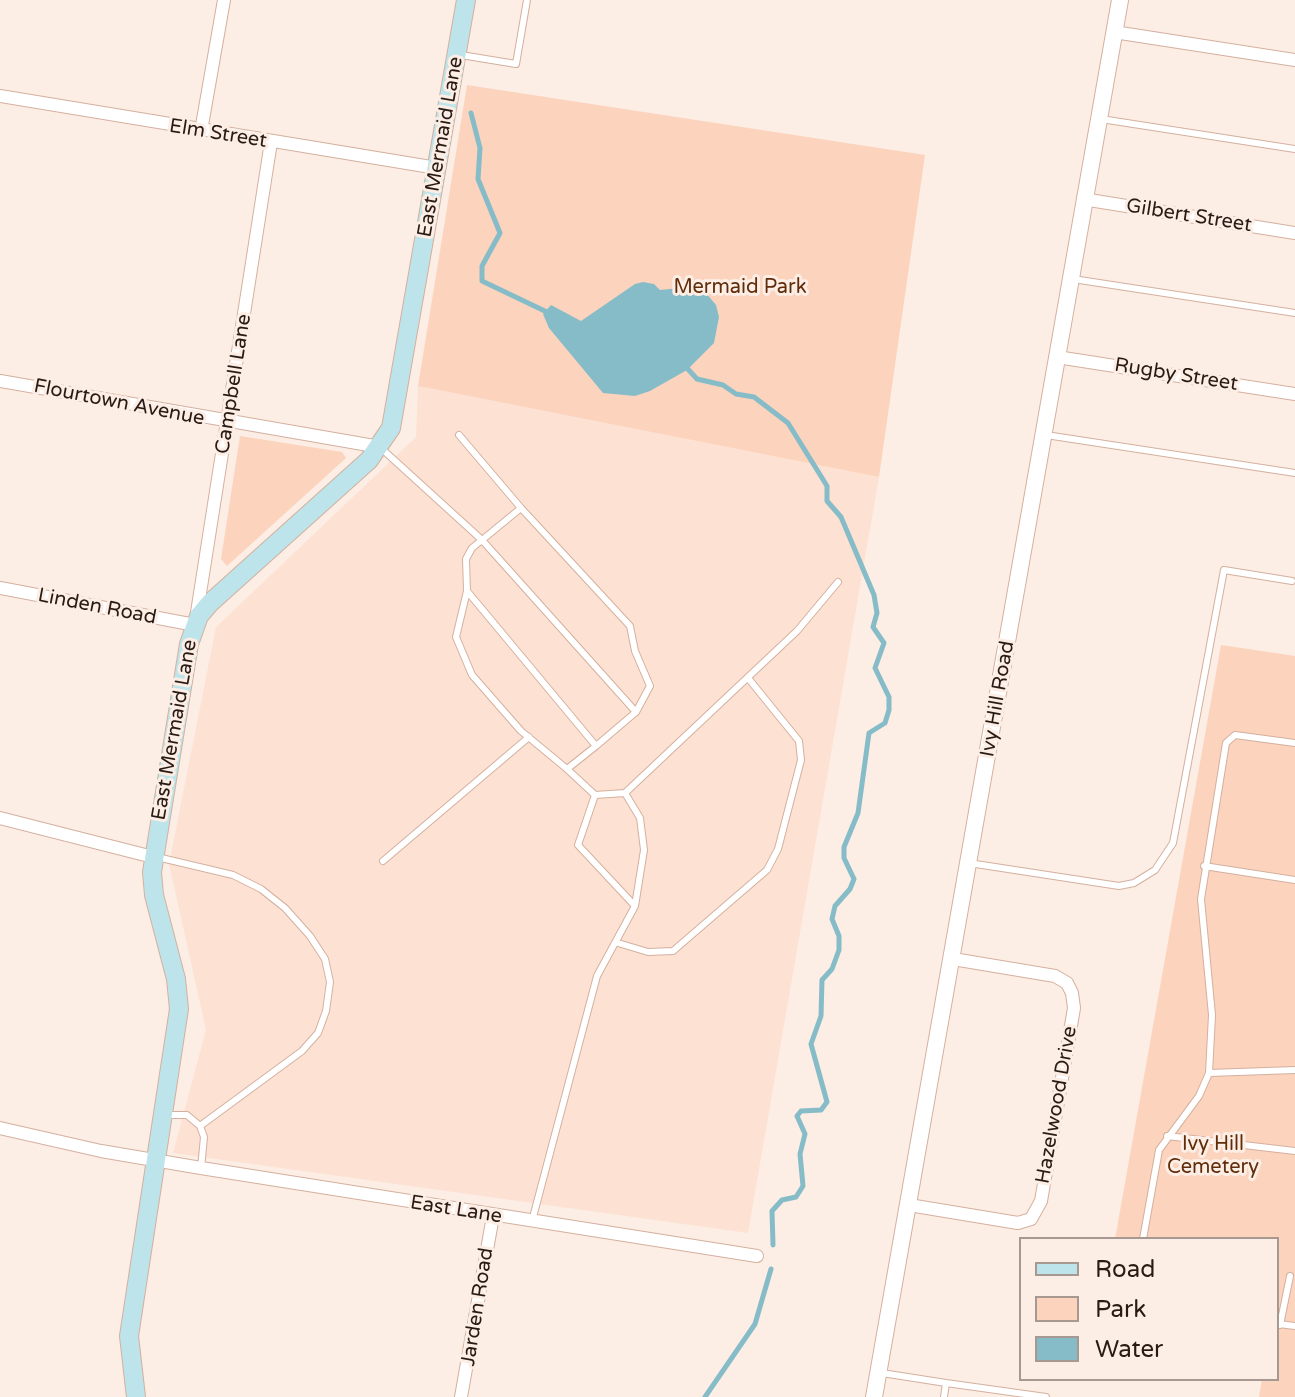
<!DOCTYPE html>
<html>
<head>
<meta charset="utf-8">
<style>
	body { margin:0 }
	#map { position:relative; width:1295px; height:1397px; overflow:hidden; background:#fcede5; font-family:"Varela Round",sans-serif }
	canvas { display:block }
	.legend { position:absolute; left:1019px; top:1237px; width:260px; height:144px; box-sizing:border-box; background:#fcede5; border:2px solid #a79991; margin:0; padding:10px 14px; list-style:none; font-size:24px; color:#281b14 }
	.legend li { display:flex; align-items:center; gap:16px; height:40px }
	.legend b { width:40px; border:2px solid #a79991 }
</style>
</head>
<body>
<div id="map">
<canvas width="1295" height="1397"></canvas>
<ul class="legend">
<li><b style="height:10px;background:#bde4ea"></b>Road</li>
<li><b style="height:22px;background:#fcd3bd"></b>Park</li>
<li><b style="height:22px;background:#86bcc7"></b>Water</li>
</ul>
</div>
<script>
const ctx = document.querySelector('canvas').getContext('2d');
ctx.lineJoin = 'round';
function fillPath(path, color) {
  ctx.fillStyle = color;
  ctx.fill(path, 'evenodd');
}
function shape(rows) {
  const path = new Path2D();
  for (const r of rows) {
    path.moveTo(r[0], r[1]);
    for (let i = 2; i < r.length; i += 2) path.lineTo(r[i], r[i + 1]);
  }
  return path;
}
function trace(path, color, width, dash) {
  ctx.strokeStyle = color;
  ctx.lineWidth = width;
  ctx.lineCap = dash ? 'butt' : 'round';
  ctx.setLineDash(dash || []);
  ctx.stroke(path);
}
function label(font, color, halo, rows, align = 'center') {
  ctx.font = font + ' "Varela Round",sans-serif';
  ctx.lineWidth = 6;
  ctx.setLineDash([]);
  ctx.textBaseline = 'middle';
  ctx.strokeStyle = halo;
  ctx.fillStyle = color;
  for (const [text, x, y, turn = 0] of rows) {
    ctx.save();
    ctx.translate(x, y);
    ctx.rotate((+turn || 0) * Math.PI / 180);
    ctx.textAlign = isNaN(turn) ? turn : align;
    if (halo) ctx.strokeText(text, 0, 0);
    ctx.fillText(text, 0, 0);
    ctx.restore();
  }
}
fillPath(shape([
	[418,386,879,477,748,1233,173,1153,206,1030,169,864,216,627,416,437]
]), '#fde2d4');
fillPath(shape([
	[467,85,925,155,879,477,418,386],
	[240,436,342,452,346,458,227,566,221,559],
	[1221,645,1295,656,1295,1397,1259,1397,1262,1379,1277,1379,1277,1239,1115,1239]
]), '#fcd3bd');
fillPath(shape([
	[643,282,654,284,660,290,700,286,716,305,719,317,714,343,687,370,650,391,635,396,603,393,549,328,543,314,551,305,581,321,635,284]
]), '#86bcc7');
trace(shape([
	[471,113,480,148,478,179,500,233,482,266,482,281,549,313],
	[685,366,697,379,723,385,736,394,754,397,788,423,827,486,827,501,841,517,874,595,877,613,873,627,884,643,875,668,889,697,889,710,885,723,869,733,858,813,844,847,844,858,854,879,850,889,835,906,832,919,839,936,839,950,832,969,822,980,821,1016,811,1044,827,1102,821,1110,801,1111,797,1116,805,1134,800,1154,803,1186,796,1197,782,1200,772,1211,773,1245],
	[705,1397,755,1324,771,1269]
]), '#86bcc7', 5);
const service = shape([
	[461,55,516,64,527,0],
	[1101,119,1295,149],
	[1073,279,1295,313],
	[1046,435,1295,473],
	[382,449,482,540,636,712,596,746,467,591,466,559,472,548,482,540,521,508,459,435],
	[521,508,630,626,635,651,650,686,636,712],
	[467,591,456,637,472,675,521,731,567,769,596,746],
	[625,793,640,818,644,850,635,906],
	[595,795,625,793,797,631,838,582],
	[157,857,233,875,261,889,285,908,310,936,325,959,330,982,326,1011,318,1033,302,1051,200,1126],
	[383,861,529,737],
	[969,863,1119,886,1134,883,1155,870,1173,843,1224,570,1292,581],
	[1204,866,1295,880],
	[618,943,648,952,673,951,767,870,778,849,801,760,799,741,748,678],
	[1209,1073,1295,1070],
	[167,1115,187,1115,200,1126,204,1137,201,1168],
	[1167,1136,1295,1151],
	[532,1221,597,976,635,906,578,845,595,795,567,769],
	[1143,1239,1159,1150,1199,1096,1209,1073,1212,1015,1201,899,1226,743,1235,735,1295,743],
	[1279,1324,1295,1326],
	[1280,1325,1290,1276],
	[882,1373,946,1383,944,1397],
	[946,1383,1046,1397]
]);
const minor = shape([
	[1114,32,1295,60],
	[0,96,437,168],
	[201,131,224,0],
	[1083,199,1295,233],
	[1057,357,1295,394],
	[0,381,380,447],
	[0,588,195,625,271,142],
	[0,818,153,857],
	[0,1128,101,1151,201,1168,757,1256],
	[909,1205,1018,1223,1031,1219,1041,1201,1074,1008,1072,993,1067,983,1055,976,953,959],
	[461,1397,493,1216]
]);
const tertiary = shape([
	[874,1397,1120,0]
]);
const secondary = shape([
	[136,1397,129,1336,179,1009,176,979,154,895,152,872,189,644,199,616,210,603,369,460,391,428,466,0]
]);
trace(service, '#d4b09e', 8);
trace(minor, '#d4b09e', 14);
trace(tertiary, '#d4b09e', 18);
trace(secondary, '#d4b09e', 20);
trace(service, '#fff', 6);
trace(minor, '#fff', 12);
trace(tertiary, '#fff', 16);
trace(secondary, '#bde4ea', 18);
label('20px', '#281b14', '#fcede5', [
	["Elm Street",218,134,9],
	["East Mermaid Lane",441,147,-80],
	["Gilbert Street",1189,216,9],
	["Rugby Street",1176,375,9],
	["Campbell Lane",234,384,-81],
	["Flourtown Avenue",119,403,11],
	["Linden Road",97,607,11],
	["Ivy Hill Road",998,699,-80],
	["East Mermaid Lane",175,730,-80],
	["Hazelwood Drive",1057,1105,-80],
	["East Lane",456,1210,9],
	["Jarden Road",478,1307,-81]
]);
label('20px', '#612c09', '#fcede5', [
	["Mermaid Park",740,288],
	["Ivy Hill",1213,1145],
	["Cemetery",1213,1168]
]);
</script>
</body>
</html>
